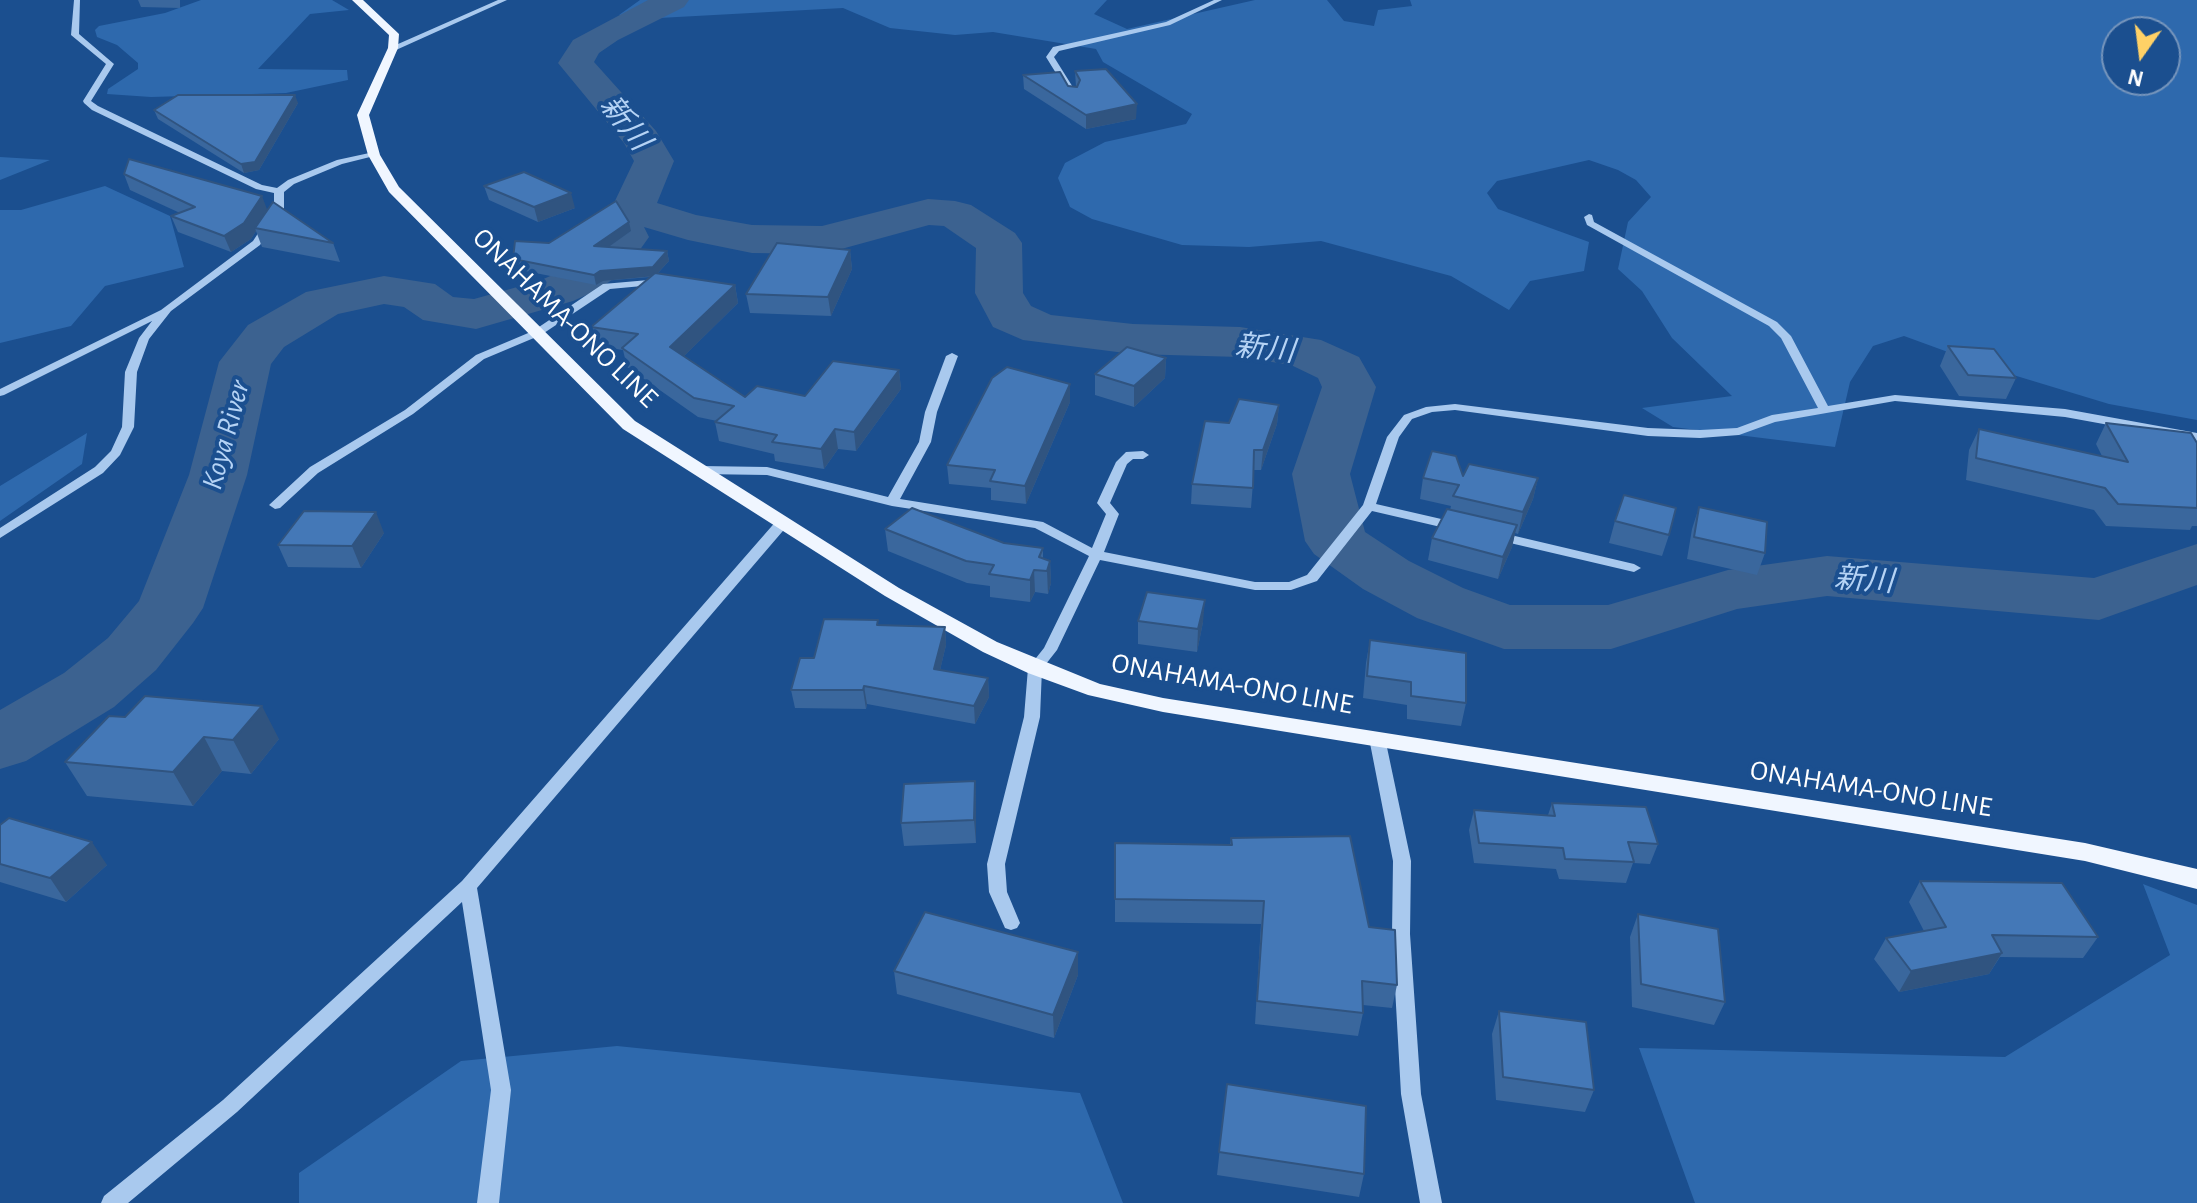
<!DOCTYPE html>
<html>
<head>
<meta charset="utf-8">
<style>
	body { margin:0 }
	#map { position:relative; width:2197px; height:1203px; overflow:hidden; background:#1b4f8f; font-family:"Alegreya Sans",sans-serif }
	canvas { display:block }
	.north { position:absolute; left:2101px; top:16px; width:80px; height:80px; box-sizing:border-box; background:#1b4f8f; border:2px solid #7695bc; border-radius:50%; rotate:194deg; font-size:22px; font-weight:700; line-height:32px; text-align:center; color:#fff }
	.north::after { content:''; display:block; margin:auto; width:28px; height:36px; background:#ffd166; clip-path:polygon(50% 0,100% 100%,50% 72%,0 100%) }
</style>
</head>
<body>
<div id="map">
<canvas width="2197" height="1203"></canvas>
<div class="north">N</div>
</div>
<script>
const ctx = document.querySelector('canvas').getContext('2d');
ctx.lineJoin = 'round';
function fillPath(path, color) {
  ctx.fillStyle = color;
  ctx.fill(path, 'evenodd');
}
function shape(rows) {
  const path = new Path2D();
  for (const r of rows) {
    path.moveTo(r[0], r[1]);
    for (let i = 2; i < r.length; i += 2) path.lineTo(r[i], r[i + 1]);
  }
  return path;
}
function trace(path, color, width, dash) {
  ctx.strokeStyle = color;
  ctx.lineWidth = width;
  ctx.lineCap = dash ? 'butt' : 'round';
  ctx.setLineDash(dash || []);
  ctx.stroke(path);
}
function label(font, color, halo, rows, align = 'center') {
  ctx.font = font + ' "Alegreya Sans","Noto Sans JP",sans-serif';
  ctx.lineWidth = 8;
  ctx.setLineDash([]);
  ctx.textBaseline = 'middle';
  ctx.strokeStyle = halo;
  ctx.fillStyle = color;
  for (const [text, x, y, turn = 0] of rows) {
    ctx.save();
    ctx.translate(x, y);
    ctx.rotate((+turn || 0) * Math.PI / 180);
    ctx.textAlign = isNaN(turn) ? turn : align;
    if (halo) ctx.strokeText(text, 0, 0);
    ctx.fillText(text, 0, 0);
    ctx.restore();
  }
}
fillPath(shape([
	[201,0,332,0,349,10,310,14,258,69,347,70,348,80,286,93,151,97,107,94,108,89,138,69,138,63,117,45,97,37,95,30,99,26,165,13],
	[640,0,1107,0,1094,14,1127,29,1255,0,1327,0,1344,21,1374,26,1378,10,1412,6,1410,0,2197,0,2197,420,2109,404,2000,371,1904,336,1873,346,1850,382,1835,447,1673,427,1642,408,1732,396,1672,338,1642,291,1618,269,1628,222,1651,197,1636,180,1618,170,1589,160,1497,181,1487,193,1498,209,1589,242,1584,271,1530,281,1509,310,1451,276,1321,241,1249,247,1182,245,1092,219,1070,207,1058,178,1065,163,1105,142,1186,124,1192,114,1103,62,1096,49,993,32,955,35,890,28,843,8,659,18,619,15],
	[2117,32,2165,32,2165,80,2117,80],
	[0,157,50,160,0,180],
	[105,186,170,216,184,267,105,286,71,326,0,343,0,210,21,210],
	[87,433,82,464,0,521,0,486],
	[2143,884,2197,905,2197,1203,1695,1203,1639,1048,2005,1057,2170,955],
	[617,1046,1080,1093,1123,1203,299,1203,299,1173,461,1061]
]), '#2e69ad');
fillPath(shape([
	[648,0,689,0,684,7,618,40,599,53,594,62,656,131,674,161,657,203,696,215,752,225,822,226,928,199,955,201,971,205,1015,233,1022,243,1023,293,1031,306,1051,315,1133,324,1240,327,1321,340,1359,357,1376,387,1350,474,1365,532,1409,561,1463,588,1510,605,1608,605,1728,570,1827,556,2094,578,2197,544,2197,585,2099,620,1827,596,1737,609,1611,649,1504,649,1417,618,1363,589,1314,554,1305,541,1292,474,1322,387,1318,378,1291,365,1240,357,1133,354,1023,340,993,327,975,293,976,248,944,226,929,225,823,254,752,253,688,240,644,227,649,237,627,268,600,289,573,301,476,329,423,320,404,307,384,304,338,314,284,347,271,364,247,475,203,608,193,623,156,670,114,707,26,761,0,769,0,710,64,673,108,638,139,601,189,475,219,362,248,325,306,292,384,276,435,284,453,297,474,299,539,281,566,269,595,248,603,237,597,221,614,203,634,161,624,143,558,63,573,40,648,0]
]), '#3c6290');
fillPath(shape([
	[74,0,80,0,79,34,114,64,91,101,98,106,262,185,277,188,288,180,337,160,374,152,378,155,342,164,294,184,284,192,284,209,260,245,171,311,149,339,137,372,134,427,120,455,103,473,0,538,0,528,95,467,111,451,122,427,125,372,139,338,152,321,4,395,0,396,0,389,161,310,253,241,274,209,274,193,256,189,92,110,84,103,83,101,106,64,71,35,74,0],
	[498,0,507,0,396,50,389,48,498,0],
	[1214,0,1222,0,1170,25,1059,51,1054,57,1074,89,1073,91,1067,91,1046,57,1053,47,1166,22,1214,0],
	[1589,214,1592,215,1594,222,1777,322,1791,336,1828,406,1895,395,2065,409,2197,433,2197,441,2065,417,1895,401,1775,422,1739,435,1700,438,1648,436,1455,410,1432,412,1412,419,1399,437,1376,504,1463,524,1465,527,1463,530,1458,531,1372,511,1317,581,1291,590,1255,590,1100,560,1057,650,1042,669,1040,717,1005,864,1007,892,1020,923,1017,928,1011,930,1005,928,989,892,987,864,1024,717,1028,668,1044,648,1089,556,1035,528,892,506,767,475,701,474,695,470,701,466,767,467,888,497,919,442,925,412,946,356,952,353,958,356,937,412,931,442,900,499,1043,522,1092,548,1106,514,1097,503,1116,462,1126,452,1143,451,1149,455,1143,459,1133,459,1127,464,1110,503,1119,514,1104,552,1255,582,1289,582,1307,575,1363,505,1387,437,1404,415,1426,407,1455,404,1648,428,1700,430,1737,428,1772,415,1818,408,1781,338,1769,326,1587,225,1584,217,1589,214],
	[660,279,664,280,664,284,610,289,541,335,484,359,413,414,318,473,280,508,275,509,269,505,310,467,405,410,476,355,533,331,603,284,660,279],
	[783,518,788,519,790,522,788,525,477,888,511,1090,499,1203,477,1203,491,1090,462,902,237,1112,128,1203,101,1203,104,1196,223,1100,462,881,778,519,783,518],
	[1498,532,1634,564,1641,568,1634,572,1493,539,1491,536,1493,533,1498,532],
	[1377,732,1383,734,1385,738,1411,861,1410,934,1421,1094,1442,1203,1420,1203,1401,1094,1392,934,1393,861,1369,738,1371,734,1377,732]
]), '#a9c9ee');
fillPath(shape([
	[352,0,363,0,399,34,398,48,369,115,380,155,399,187,635,421,899,588,997,642,1100,684,1163,698,2085,843,2197,869,2197,889,2085,861,1163,712,1088,695,1028,673,983,652,885,596,623,429,389,192,368,155,357,115,388,48,389,35,352,0]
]), '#f0f6ff');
fillPath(shape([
	[138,0,180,0,180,8,141,7],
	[1075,71,1136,119,1086,129,1024,89,1023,75,1076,87],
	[298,103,259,170,244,173,158,119,154,110],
	[124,174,267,211,333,243,340,262,262,247,256,231,251,239,231,252,178,232,171,216,180,213,130,190],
	[484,186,575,208,538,222,489,200],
	[631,231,608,247,667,251,669,261,658,273,735,285,738,303,684,356,745,397,805,396,899,370,901,389,856,451,838,449,824,469,775,461,774,454,719,441,715,422,717,421,698,417,627,367,623,350,596,346,591,327,650,277,603,281,596,285,515,269,513,259,549,243],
	[850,250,852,269,831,316,750,313,746,294],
	[1948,346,2016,378,2006,399,1959,396,1940,366],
	[1166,358,1165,378,1134,407,1095,395,1095,374],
	[1070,402,1026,504,991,500,991,488,949,484,947,465],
	[1279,405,1277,424,1261,470,1254,470,1251,508,1191,504,1192,484,1229,423],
	[2106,423,2197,443,2197,526,2192,526,2190,530,2106,526,2094,510,1966,480,1969,450,1979,429,2102,456,2096,444],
	[1463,476,1538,478,1533,499,1518,534,1515,533,1512,547,1498,579,1428,560,1432,538,1450,510,1451,506,1420,499,1423,478],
	[1699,507,1765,553,1757,575,1687,559,1692,529],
	[1615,521,1669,535,1662,556,1609,543],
	[885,529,1043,548,1043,558,1050,561,1051,583,1048,594,1035,592,1030,602,990,597,990,586,967,583,888,551],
	[384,533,361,568,288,567,278,545],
	[878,620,878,625,945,627,946,645,940,670,988,678,989,697,975,724,867,704,866,709,795,708,791,690,814,658],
	[1138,621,1203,622,1197,652,1138,644],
	[1370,640,1466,703,1461,726,1407,719,1407,705,1363,698,1366,663],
	[109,716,279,739,251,774,222,771,193,806,87,796,65,762],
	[975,781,976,804,976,843,904,846,901,823],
	[1552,803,1658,844,1650,864,1633,863,1626,883,1559,879,1556,869,1474,863,1469,830,1474,810,1548,815],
	[0,825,107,865,66,902,0,882],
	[1231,838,1369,927,1397,985,1392,1008,1363,1005,1363,1013,1358,1036,1255,1024,1261,924,1115,922,1115,843,1230,845],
	[1920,881,2098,937,2083,958,2000,957,1989,974,1899,992,1874,959,1886,938,1924,931,1909,902],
	[1638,914,1725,1002,1714,1025,1632,1007,1630,937],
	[894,971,1078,975,1054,1038,897,994],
	[1499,1011,1594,1090,1585,1112,1496,1100,1492,1034],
	[1227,1084,1364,1174,1359,1197,1217,1175]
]), '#3a679d');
fillPath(shape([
	[295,95,298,103,259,170,244,173,241,164],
	[1137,104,1136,119,1086,129,1086,115],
	[571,193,575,208,538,222,534,207],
	[262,196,268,212,255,228,256,231,251,239,231,252,224,236],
	[629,222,631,231,596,256,594,246],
	[850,250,852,269,831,316,828,297],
	[667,251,669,261,655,276,603,281,596,285,594,275,600,271],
	[735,285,738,303,674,366,670,347],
	[1166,358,1165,378,1134,407,1134,386],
	[899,370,901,389,856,451,854,432],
	[1070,384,1070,402,1026,504,1025,486],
	[1279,405,1277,424,1261,470,1263,450],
	[835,429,838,449,824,469,821,449],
	[1538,478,1533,499,1518,534,1523,512],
	[376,512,384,533,361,568,352,546],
	[1517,525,1512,547,1498,579,1503,557],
	[1050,561,1051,583,1048,594,1047,571],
	[1034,570,1035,592,1030,602,1030,580],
	[1205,600,1203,622,1197,652,1198,629],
	[945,627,946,645,936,687,934,669],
	[988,678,989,697,975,724,974,706],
	[864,686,867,704,866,709,863,690],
	[262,706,279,739,251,774,233,740],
	[204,737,222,771,193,806,173,772],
	[975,781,976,804,976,843,974,820],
	[92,842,107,865,66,902,50,878],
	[1078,952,1078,975,1054,1038,1053,1015],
	[2002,953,1989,974,1899,992,1911,971]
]), '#305480');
const building = shape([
	[1106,69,1137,104,1086,115,1023,75,1060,72,1068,86,1077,87,1080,80,1075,71,1106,69],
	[178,95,295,95,255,162,241,164,154,110,178,95],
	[129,159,262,196,244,223,224,236,171,216,195,207,124,174,129,159],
	[524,172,571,193,534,207,484,186,524,172],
	[616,201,629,222,594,246,667,251,653,267,600,271,594,275,513,259,515,241,549,243,616,201],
	[273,202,333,243,255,228,273,202],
	[777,243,850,250,828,297,746,294,777,243],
	[655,273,735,285,670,347,745,397,757,386,805,396,833,361,899,370,854,432,835,429,821,449,772,442,777,435,715,422,734,406,694,398,622,348,638,334,591,327,655,273],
	[1948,346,1994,349,2016,378,1968,375,1948,346],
	[1127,347,1166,358,1134,386,1095,374,1127,347],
	[1007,367,1070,384,1025,486,990,481,995,470,947,465,992,378,1007,367],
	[1239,399,1279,405,1263,450,1254,450,1253,488,1192,484,1205,421,1229,423,1239,399],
	[2106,423,2191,433,2197,443,2197,508,2118,504,2105,488,1976,458,1979,429,2128,462,2106,423],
	[1432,451,1456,456,1463,476,1469,464,1538,478,1523,512,1453,496,1459,485,1423,478,1432,451],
	[1624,495,1676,508,1669,535,1615,521,1624,495],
	[1699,507,1767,522,1765,553,1694,537,1699,507],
	[912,508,1004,543,1043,548,1039,557,1050,561,1047,571,1034,570,1030,580,989,574,994,565,966,561,885,529,912,508],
	[1447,509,1517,525,1503,557,1432,538,1447,509],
	[304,511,376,512,352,546,278,545,304,511],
	[1147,592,1205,600,1198,629,1138,621,1147,592],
	[824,619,878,620,877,625,945,627,934,669,988,678,974,706,864,686,863,690,791,690,800,658,814,658,824,619],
	[1370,640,1466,653,1466,703,1411,696,1411,682,1367,676,1370,640],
	[145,696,262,706,233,740,204,737,173,772,65,762,109,716,125,717,145,696],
	[975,781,974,820,901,823,904,784,975,781],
	[1552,803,1646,807,1658,844,1628,842,1634,862,1565,859,1563,848,1479,843,1474,810,1555,816,1552,803],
	[9,818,92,842,50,878,0,864,0,825,9,818],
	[1350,836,1369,927,1395,930,1397,985,1362,981,1363,1013,1257,1001,1264,901,1115,899,1115,843,1232,845,1231,838,1350,836],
	[1920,881,2062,883,2098,937,1992,935,2002,953,1911,971,1886,938,1946,927,1920,881],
	[925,912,1078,952,1053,1015,894,971,925,912],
	[1638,914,1718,929,1725,1002,1641,984,1638,914],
	[1499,1011,1586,1022,1594,1090,1503,1077,1499,1011],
	[1227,1084,1366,1106,1364,1174,1219,1152,1227,1084]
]);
fillPath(building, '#4478b7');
trace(building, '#305480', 2);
label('28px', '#fff', '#1b4f8f', [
	["ONAHAMA-ONO LINE",565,318,44],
	["ONAHAMA-ONO LINE",1232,684,10],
	["ONAHAMA-ONO LINE",1871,789,9]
]);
label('italic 30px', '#b5d3f5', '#1b4f8f', [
	["新川",625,123,52],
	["新川",1265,349,6],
	["Koya River",226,435,-75],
	["新川",1864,580,4]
]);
</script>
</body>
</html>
